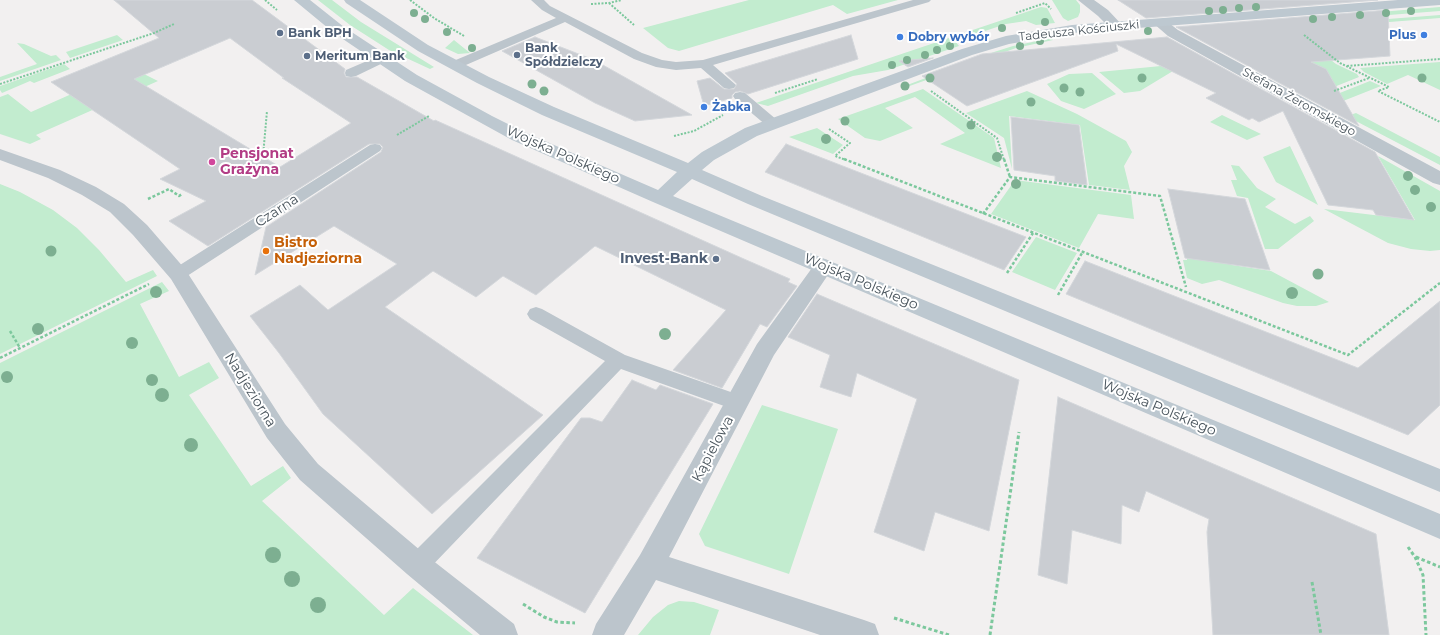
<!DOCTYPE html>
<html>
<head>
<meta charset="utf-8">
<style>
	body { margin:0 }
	canvas { display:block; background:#f2f0f0 }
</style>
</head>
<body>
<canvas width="1440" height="635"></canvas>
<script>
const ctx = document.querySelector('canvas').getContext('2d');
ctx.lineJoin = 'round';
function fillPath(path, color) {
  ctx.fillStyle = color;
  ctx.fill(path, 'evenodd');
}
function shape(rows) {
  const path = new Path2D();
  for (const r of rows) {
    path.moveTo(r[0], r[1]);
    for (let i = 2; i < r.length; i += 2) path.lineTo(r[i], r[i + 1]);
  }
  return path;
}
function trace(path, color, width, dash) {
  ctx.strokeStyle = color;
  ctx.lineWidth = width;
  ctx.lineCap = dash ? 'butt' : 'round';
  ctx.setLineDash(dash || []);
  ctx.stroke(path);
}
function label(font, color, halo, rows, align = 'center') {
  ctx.font = font + ' Montserrat,sans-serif';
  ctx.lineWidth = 4;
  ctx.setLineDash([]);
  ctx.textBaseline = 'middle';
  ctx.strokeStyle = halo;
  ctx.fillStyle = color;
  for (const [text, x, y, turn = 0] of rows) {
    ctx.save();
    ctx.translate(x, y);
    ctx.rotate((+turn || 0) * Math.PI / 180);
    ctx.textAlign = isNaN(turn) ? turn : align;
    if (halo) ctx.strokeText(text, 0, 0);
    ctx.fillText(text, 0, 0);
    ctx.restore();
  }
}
fillPath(shape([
	[318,0,332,0,361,22,434,67,430,69,389,50,350,25],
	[749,0,898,0,847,14,833,5,679,51,668,48,643,28],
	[1052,0,1076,0,1080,5,1080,12,1078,17,1068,21,1063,18],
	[1041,7,1047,8,1055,23,1036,25,1026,21,1006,24,955,41,959,46,888,70,853,76,768,106,756,103],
	[1440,7,1440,11,1287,23,1283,20],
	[1440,15,1440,18,1301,29,1297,26],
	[117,35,123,40,70,58,66,52],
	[1052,38,1053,40,1016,48,904,88,902,87,994,52,1013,46],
	[454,40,470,53,458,54,445,48],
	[17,43,24,44,51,56,56,55,61,60,0,81,0,77,37,64],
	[1322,53,1336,64,1357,74,1359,77,1314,95,1289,56],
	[1440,62,1440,90,1408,75,1387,84,1364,72,1360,68],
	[64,64,70,69,34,83,30,81,2,93,0,90,0,86],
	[1161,66,1173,71,1140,91,1124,93,1099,72],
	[140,72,158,81,36,135,41,139,30,144,0,134,0,97,8,94,31,112,94,84],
	[1092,73,1116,94,1084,109,1061,101,1047,84,1069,74],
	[1370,81,1381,86,1333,105,1322,100],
	[923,89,994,138,1001,168,940,144,965,133,915,97,885,108,913,128,880,141,865,138,838,119],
	[1027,91,1077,114,1126,141,1132,152,1124,166,1130,190,1089,185,1080,125,1009,116,1012,169,1004,138,966,113],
	[1356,113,1440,157,1440,165,1352,119,1350,115],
	[1222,115,1261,134,1247,140,1210,122],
	[817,128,843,145,833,154,789,137],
	[1290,146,1318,205,1276,182,1263,157],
	[1378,156,1440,191,1440,250,1430,251,1411,249,1388,243,1324,209,1415,220],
	[1231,165,1239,166,1257,188,1276,199,1265,207,1295,224,1310,216,1314,221,1278,249,1265,249,1248,198,1237,196,1231,180,1237,180],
	[1015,180,1131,195,1134,219,1098,214,1079,248,991,214],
	[0,184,20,192,53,210,77,228,99,250,126,282,153,270,157,276,0,354],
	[1036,237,1077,253,1055,290,1012,272],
	[1187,253,1230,259,1232,265,1271,271,1329,302,1316,306,1297,306,1283,303,1219,280,1202,284,1187,278,1183,260,1187,260],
	[162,282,169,291,140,304,179,377,209,362,219,378,189,395,251,486,283,466,291,478,262,501,384,615,413,588,473,635,0,635,0,363],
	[762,405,838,429,789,574,705,546,699,534],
	[679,601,694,602,719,610,710,635,638,635,653,617,668,605]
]), '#c2eccf');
const building = shape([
	[114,0,252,0,345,69,344,73,346,77,357,77,434,121,435,120,744,259,790,279,788,282,797,286,767,327,760,324,722,388,673,370,726,310,595,246,536,295,503,276,476,297,433,271,385,307,543,415,432,514,323,414,279,353,250,316,300,285,328,310,397,264,334,226,255,275,266,227,381,152,383,147,380,144,369,144,208,246,169,221,206,201,160,179,180,169,51,82,159,38,114,0],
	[230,38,284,78,282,78,351,123,280,167,134,79,230,38],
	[1118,0,1378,0,1146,18,1118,0],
	[1388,10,1390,56,1311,62,1326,69,1359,126,1176,27,1388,10],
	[851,35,858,59,748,94,740,91,735,92,732,95,732,98,704,106,697,81,710,78,724,89,734,89,737,84,725,73,851,35],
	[535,37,594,60,692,115,635,121,595,103,502,51,535,37],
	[1167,37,1375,152,1414,220,1376,215,1373,210,1328,205,1283,111,1259,122,1252,118,1249,120,1206,98,1216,93,1116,44,1118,51,967,106,922,76,982,54,1167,37],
	[933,58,908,67,899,61,933,58],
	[1011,117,1079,125,1087,185,1055,181,1055,176,1014,170,1011,117],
	[786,144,1026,237,1004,270,765,172,786,144],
	[1168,189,1245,199,1270,270,1185,258,1168,189],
	[1085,261,1358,368,1440,301,1440,405,1408,435,1066,294,1085,261],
	[817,294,1019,380,989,531,935,512,924,551,874,532,917,399,857,373,851,397,820,387,830,355,788,337,817,294],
	[632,380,656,390,660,385,713,404,585,613,477,558,581,418,590,418,602,422,632,380],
	[1058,397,1376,534,1389,635,1213,635,1207,532,1209,519,1146,491,1139,512,1122,505,1121,544,1072,530,1067,584,1038,575,1058,397]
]);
fillPath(building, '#cacdd2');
trace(building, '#d4d7db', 1);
trace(shape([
	[265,0,277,10],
	[410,0,434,18,464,36],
	[609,3,634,25],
	[591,4,609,3,622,0],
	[1016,13,1045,3,1051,9],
	[1304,35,1340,63,1389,87,1378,91,1440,122],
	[1347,66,1440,59],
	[0,84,154,33,174,24],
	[931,91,997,138,1004,160],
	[1334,91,1369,78],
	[775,93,818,79],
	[829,129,850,143,835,156,846,160],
	[397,135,429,116],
	[674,136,694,131,723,115],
	[263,156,267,111]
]), '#7cc89d', 2, [2, 1.5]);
trace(shape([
	[844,159,1348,355,1440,283],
	[1004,159,1010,177],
	[148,199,169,189,179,196,182,194],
	[983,214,1010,177,1160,196,1186,287],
	[1007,273,1033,233],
	[1058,295,1082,253],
	[10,331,20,348],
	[0,358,149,284]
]), '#7cc89d', 2.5, [3, 2]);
trace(shape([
	[1408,547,1415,557,1423,575,1426,635],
	[1416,557,1440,567],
	[1312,582,1321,635],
	[523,604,544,617,557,622,575,623],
	[894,618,949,635],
	[990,635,1019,432]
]), '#7cc89d', 3, [3.5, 2.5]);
fillPath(shape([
	[531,0,544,0,550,6,642,53,662,60,676,62,703,60,913,0,931,0,929,2,713,65,736,85,734,88,729,89,724,88,701,68,676,70,656,67,634,59,565,22,459,68,451,68,449,65,451,62,556,18,542,10,531,0],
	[381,55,385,56,387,59,385,62,356,76,351,77,346,76,345,73,346,70,381,55],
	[740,92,745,93,777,120,779,123,777,126,772,127,767,126,735,99,733,96,735,93,740,92],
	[375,144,380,145,382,148,380,151,184,278,178,280,172,278,169,274,172,270,370,145,375,144],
	[536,307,542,309,625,355,745,397,748,403,745,409,738,411,621,369,425,573,417,576,409,573,405,565,409,557,605,361,530,319,527,314,530,309,536,307]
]), '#bcc5cc');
fillPath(shape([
	[1078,0,1094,0,1108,10,1123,26,1121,29,1116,30,1111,29,1098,16,1078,0],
	[1160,19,1165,20,1178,30,1440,171,1440,185,1433,183,1168,36,1153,23,1155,20,1160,19],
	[0,149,60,170,96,187,124,204,147,225,185,269,285,424,318,464,427,556,514,624,518,635,480,635,407,574,300,480,267,438,171,279,133,235,110,212,82,195,48,178,0,160,0,149],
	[824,259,831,261,834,266,774,355,669,557,864,620,875,624,879,635,820,635,656,580,624,635,592,635,596,624,640,555,757,344,817,261,824,259]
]), '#bcc5cc');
fillPath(shape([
	[294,0,310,0,344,27,417,75,492,116,524,132,658,190,677,172,542,115,477,83,418,51,346,3,344,0,360,0,428,45,489,77,554,107,688,163,702,152,745,128,962,49,1006,36,1072,25,1398,0,1440,0,1440,5,1072,33,1009,44,972,55,757,136,714,160,702,170,762,196,1440,469,1440,492,748,204,692,179,673,196,1440,514,1440,539,653,202,512,140,405,81,334,33,294,0]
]), '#bdc8d0');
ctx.fillStyle = '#7daf91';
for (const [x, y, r] of [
	[1256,7,4],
	[1239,8,4],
	[1223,10,4],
	[1209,11,4],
	[1411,11,4],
	[414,13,4],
	[1386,13,4],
	[1360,15,4],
	[1332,17,4],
	[425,19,4],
	[1313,19,4],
	[1045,22,4],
	[1002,28,4],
	[1148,31,4],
	[447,32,4],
	[1040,41,4],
	[950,46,4],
	[1020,46,4],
	[472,48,4],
	[937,50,4],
	[925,55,4],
	[907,60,4],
	[892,65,4],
	[930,78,4.5],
	[1142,78,4.5],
	[1422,78,4.5],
	[532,84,4.5],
	[905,86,4.5],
	[1064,88,4.5],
	[544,91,4.5],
	[1080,92,4.5],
	[1031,102,4.5],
	[845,121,4.5],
	[971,125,4.5],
	[826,139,5],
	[997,157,5],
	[1408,176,5],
	[1016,184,5],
	[1415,190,5],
	[1431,207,5],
	[51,251,5.5],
	[1318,274,5.5],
	[156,292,6],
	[1292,293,6],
	[38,329,6],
	[665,334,6],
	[132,343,6],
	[7,377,6],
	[152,380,6],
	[162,395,7],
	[191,445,7],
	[273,555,8],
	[292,579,8],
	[318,605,8]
]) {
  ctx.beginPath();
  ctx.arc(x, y, r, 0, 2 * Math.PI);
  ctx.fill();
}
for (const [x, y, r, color] of [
	[280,33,4,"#5c6f8a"],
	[1424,35,4,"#3f7fe0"],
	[900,37,4,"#3f7fe0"],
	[517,55,4,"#5c6f8a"],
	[307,56,4,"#5c6f8a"],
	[704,107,4,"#3f7fe0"],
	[212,162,4,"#d1479c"],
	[266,251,4,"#e8710a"],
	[716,259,4,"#5c6f8a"]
]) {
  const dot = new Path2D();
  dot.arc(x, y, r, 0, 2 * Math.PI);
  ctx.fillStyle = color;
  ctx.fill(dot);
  trace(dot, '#fff', 1.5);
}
label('12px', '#49545c', '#fff', [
	["Tadeusza Kościuszki",1079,31,-6],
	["Stefana Żeromskiego",1299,102,29]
]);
label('bold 12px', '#4e5e75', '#fff', [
	["Bank BPH",288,33],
	["Bank",525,48],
	["Spółdzielczy",525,62],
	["Meritum Bank",315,56]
], 'left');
label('bold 12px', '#366cbe', '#fff', [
	["Plus",1416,35,"right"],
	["Dobry wybór",908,37],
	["Żabka",712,107]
], 'left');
label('bold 14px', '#b23c85', '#fff', [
	["Pensjonat",220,154],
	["Grażyna",220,170]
], 'left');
label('14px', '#49545c', '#fff', [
	["Wojska Polskiego",563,155,24],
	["Czarna",277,211,-33],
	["Wojska Polskiego",861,282,23],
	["Nadjeziorna",250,390,58],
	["Wojska Polskiego",1159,408,23],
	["Kąpielowa",713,449,-62]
]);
label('bold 14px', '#c56008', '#fff', [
	["Bistro",274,243],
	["Nadjeziorna",274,259]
], 'left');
label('bold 14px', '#4e5e75', '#fff', [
	["Invest-Bank",708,259]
], 'right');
</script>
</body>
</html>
